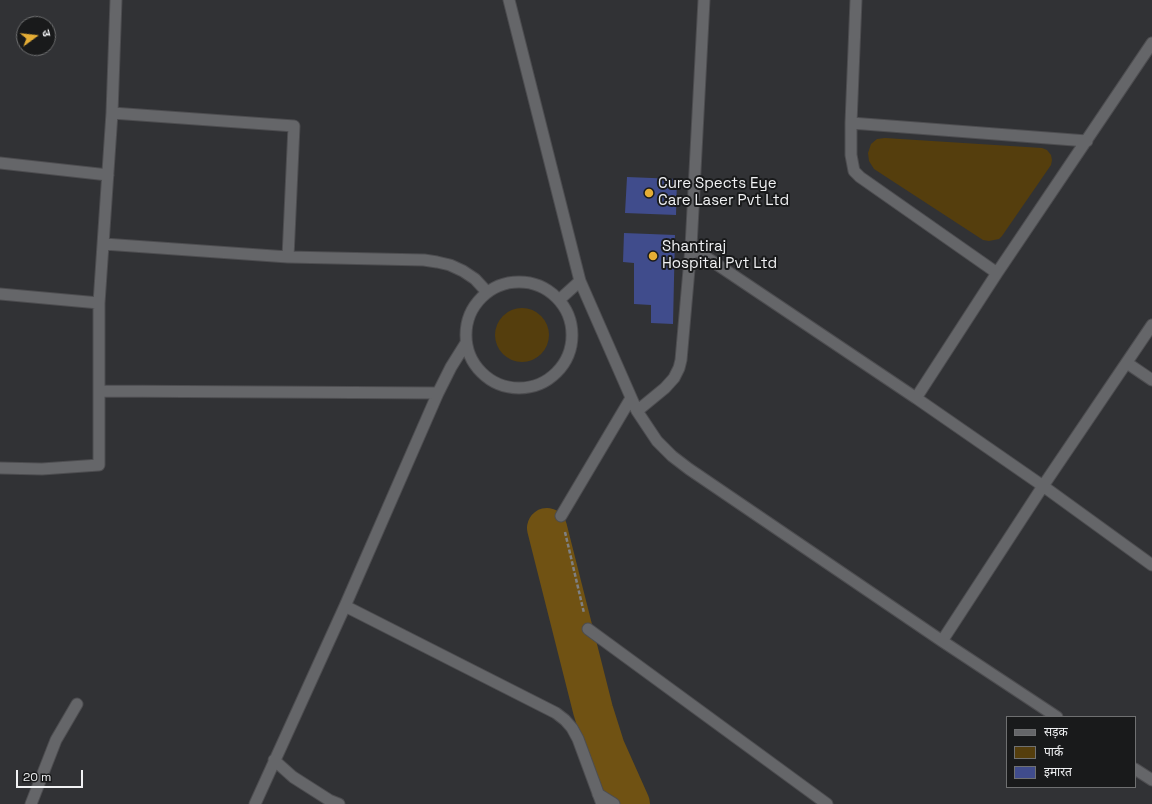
<!DOCTYPE html>
<html>
<head>
<meta charset="utf-8">
<style>
	body { margin:0 }
	#map { position:relative; width:1152px; height:804px; overflow:hidden; background:#313235; font-family:"Space Grotesk","Noto Sans Devanagari",sans-serif }
	canvas { display:block }
	.legend { position:absolute; left:1006px; top:716px; width:130px; height:72px; box-sizing:border-box; background:#191a1b; border:1px solid #6f7071; margin:0; padding:5px 7px; list-style:none; font-size:12px; color:#f0f1f3 }
	.legend li { display:flex; align-items:center; gap:8px; height:20px }
	.legend b { width:20px; border:1px solid #6f7071 }
	.north { position:absolute; left:16px; top:16px; width:40px; height:40px; box-sizing:border-box; background:#191a1b; border:1px solid #6f7071; border-radius:50%; rotate:75deg; font-size:11px; font-weight:700; line-height:16px; text-align:center; color:#f0f1f3 }
	.north::after { content:''; display:block; margin:auto; width:14px; height:18px; background:#e5ad35; clip-path:polygon(50% 0,100% 100%,50% 72%,0 100%) }
	.scale { position:absolute; left:16px; top:770px; width:67px; height:18px; box-sizing:border-box; border:2px solid #f0f1f3; border-top:0; padding-left:5px; font-size:12px; line-height:14px; white-space:nowrap; color:#f0f1f3; -webkit-text-stroke:3px #191a1b; paint-order:stroke }
</style>
</head>
<body>
<div id="map">
<canvas width="1152" height="804"></canvas>
<ul class="legend">
<li><b style="height:5px;background:#656669"></b>सड़क</li>
<li><b style="height:11px;background:#553e0d"></b>पार्क</li>
<li><b style="height:11px;background:#404c8c"></b>इमारत</li>
</ul>
<div class="north">उ</div>
<div class="scale">20 m</div>
</div>
<script>
const ctx = document.querySelector('canvas').getContext('2d');
ctx.lineJoin = 'round';
function fillPath(path, color) {
  ctx.fillStyle = color;
  ctx.fill(path, 'evenodd');
}
function shape(rows) {
  const path = new Path2D();
  for (const r of rows) {
    if (r.length === 3) {
      path.moveTo(r[0] + r[2], r[1]);
      path.arc(r[0], r[1], r[2], 0, 2 * Math.PI);
      continue;
    }
    path.moveTo(r[0], r[1]);
    for (let i = 2; i < r.length; i += 2) path.lineTo(r[i], r[i + 1]);
  }
  return path;
}
function trace(path, color, width, dash) {
  ctx.strokeStyle = color;
  ctx.lineWidth = width;
  ctx.lineCap = dash ? 'butt' : 'round';
  ctx.setLineDash(dash || []);
  ctx.stroke(path);
}
function label(font, color, halo, rows, align = 'center') {
  ctx.font = font + ' "Space Grotesk",sans-serif';
  ctx.lineWidth = 4;
  ctx.setLineDash([]);
  ctx.textBaseline = 'middle';
  ctx.strokeStyle = halo;
  ctx.fillStyle = color;
  for (const [text, x, y, turn = 0] of rows) {
    ctx.save();
    ctx.translate(x, y);
    ctx.rotate((+turn || 0) * Math.PI / 180);
    ctx.textAlign = isNaN(turn) ? turn : align;
    if (halo) ctx.strokeText(text, 0, 0);
    ctx.fillText(text, 0, 0);
    ctx.restore();
  }
}
fillPath(shape([
	[885,138,1042,148,1047,150,1051,155,1052,160,1051,165,1002,236,999,239,989,241,983,240,874,169,869,161,868,153,871,144,877,139],
	[522,335,27]
]), '#553e0d');
trace(shape([
	[547,528,593,710,605,748,630,804]
]), '#705213', 40);
fillPath(shape([
	[627,177,677,179,676,215,625,213],
	[624,233,675,235,673,324,651,323,651,305,634,304,634,263,623,262]
]), '#404c8c');
const minor = shape([
	[509,0,580,281,637,411,657,441,672,456,689,469,942,641,1057,717],
	[704,0,691,247,916,398,997,273,1152,43],
	[856,0,851,123,851,155,854,171,860,177,997,273],
	[851,123,1087,141],
	[0,163,108,175],
	[104,244,288,257,294,126,112,113],
	[288,257,424,260,437,262,450,265,463,271,475,279,487,292],
	[519,335,53],
	[0,294,99,303],
	[559,300,580,281],
	[1127,363,1152,380],
	[99,391,99,303,112,113,116,0],
	[916,398,1043,486,1152,565],
	[637,411,665,388,674,378,679,368,681,360,691,247],
	[0,468,42,469,99,465,99,391,438,393],
	[561,516,631,398],
	[345,606,556,713,565,720,572,728,578,739,602,804],
	[588,629,827,804],
	[942,641,1043,486,1152,325],
	[274,760,293,777,329,800,339,804],
	[1135,769,1152,780],
	[598,794,614,804],
	[31,804,56,740,77,704],
	[255,804,345,606,438,393,451,367,466,343]
]);
trace(minor, '#4d4d50', 13);
trace(shape([
	[565,532,584,613]
]), '#7f8083', 2.5, [4, 2]);
trace(minor, '#656669', 11);
for (const [x, y, r, color] of [
	[649,193,5,"#e5ad35"],
	[653,256,5,"#e5ad35"]
]) {
  const dot = new Path2D();
  dot.arc(x, y, r, 0, 2 * Math.PI);
  ctx.fillStyle = color;
  ctx.fill(dot);
  trace(dot, '#191a1b', 1.5);
}
label('15px', '#f0f1f3', '#191a1b', [
	["Cure Spects Eye",658,184],
	["Care Laser Pvt Ltd",658,201],
	["Shantiraj",662,247],
	["Hospital Pvt Ltd",662,264]
], 'left');
</script>
</body>
</html>
